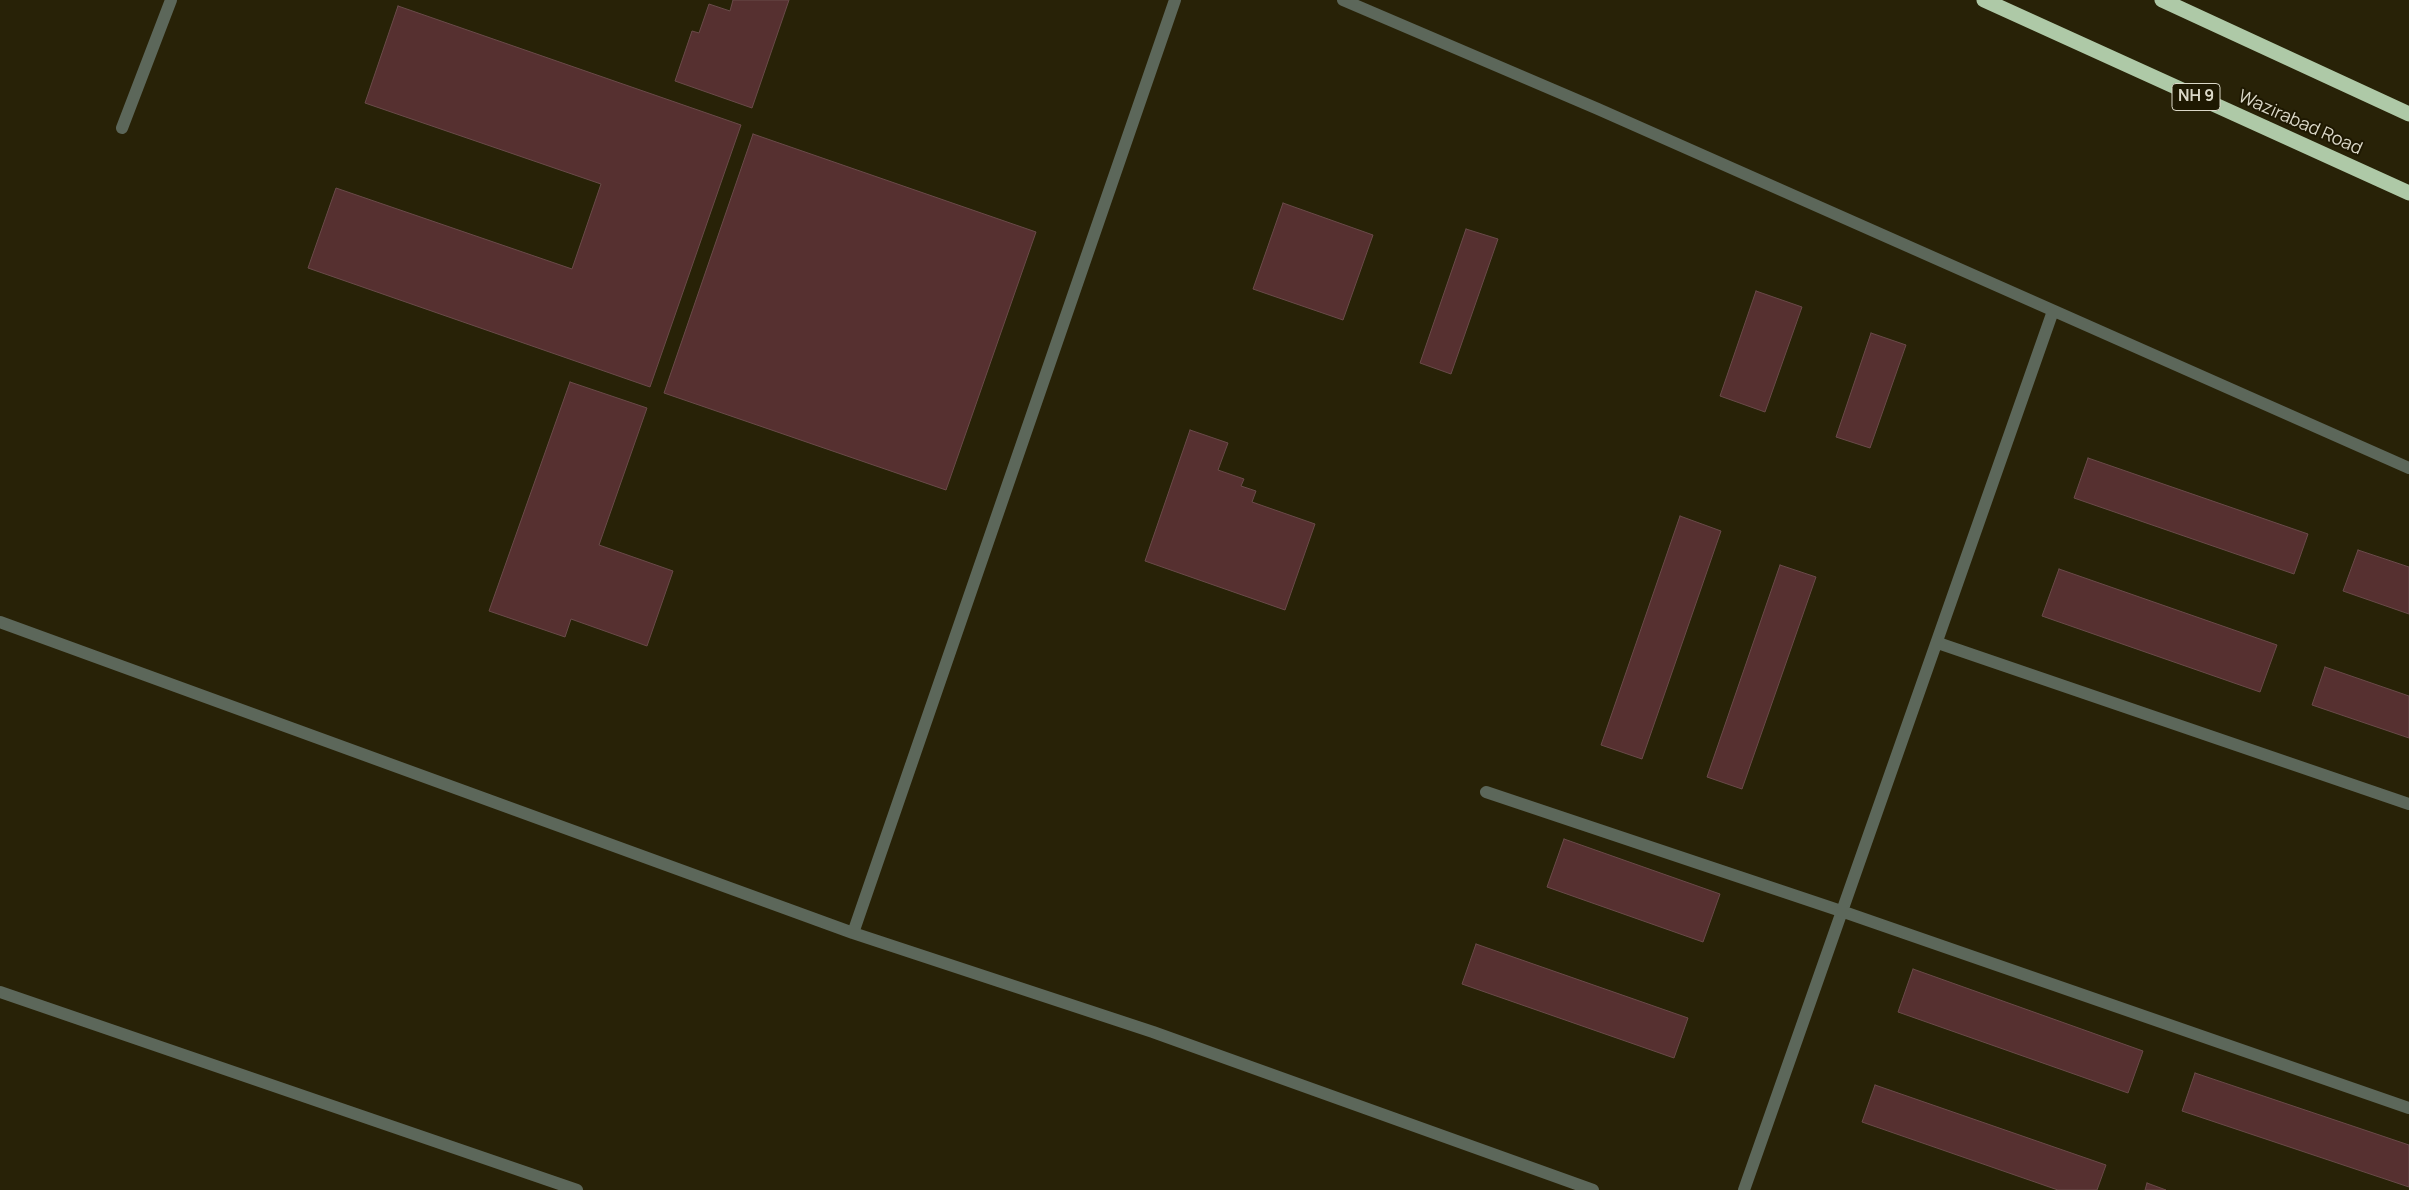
<!DOCTYPE html>
<html>
<head>
<meta charset="utf-8">
<style>
	body { margin:0 }
	canvas { display:block; background:#282207 }
</style>
</head>
<body>
<canvas width="2409" height="1190"></canvas>
<script>
const ctx = document.querySelector('canvas').getContext('2d');
ctx.lineJoin = 'round';
function fillPath(path, color) {
  ctx.fillStyle = color;
  ctx.fill(path, 'evenodd');
}
function shape(rows) {
  const path = new Path2D();
  for (const r of rows) {
    path.moveTo(r[0], r[1]);
    for (let i = 2; i < r.length; i += 2) path.lineTo(r[i], r[i + 1]);
  }
  return path;
}
function trace(path, color, width, dash) {
  ctx.strokeStyle = color;
  ctx.lineWidth = width;
  ctx.lineCap = dash ? 'butt' : 'round';
  ctx.setLineDash(dash || []);
  ctx.stroke(path);
}
function label(font, color, halo, rows, align = 'center') {
  ctx.font = font + ' Manrope,sans-serif';
  ctx.lineWidth = 4;
  ctx.setLineDash([]);
  ctx.textBaseline = 'middle';
  ctx.strokeStyle = halo;
  ctx.fillStyle = color;
  for (const [text, x, y, turn = 0] of rows) {
    ctx.save();
    ctx.translate(x, y);
    ctx.rotate((+turn || 0) * Math.PI / 180);
    ctx.textAlign = isNaN(turn) ? turn : align;
    if (halo) ctx.strokeText(text, 0, 0);
    ctx.fillText(text, 0, 0);
    ctx.restore();
  }
}
const building = shape([
	[733,0,789,0,752,108,675,81,692,31,699,33,709,4,730,11,733,0],
	[398,6,741,125,650,387,308,268,336,188,572,269,601,184,365,103,398,6],
	[753,134,1036,232,946,490,664,393,753,134],
	[1283,203,1373,235,1343,320,1253,289,1283,203],
	[1466,229,1498,239,1451,374,1420,363,1466,229],
	[1756,291,1802,307,1765,412,1720,396,1756,291],
	[1871,333,1906,345,1870,448,1836,437,1871,333],
	[570,382,647,408,599,545,673,571,647,646,571,619,565,637,489,611,570,382],
	[1190,430,1228,443,1218,470,1244,479,1241,486,1256,491,1252,502,1315,524,1285,610,1145,561,1190,430],
	[2088,458,2308,534,2294,574,2074,498,2088,458],
	[1680,516,1721,531,1642,759,1601,745,1680,516],
	[2358,550,2409,567,2409,614,2343,591,2358,550],
	[1780,565,1816,577,1742,789,1707,777,1780,565],
	[2059,569,2277,645,2260,692,2042,616,2059,569],
	[2325,667,2409,696,2409,738,2312,705,2325,667],
	[1564,839,1720,894,1703,942,1547,887,1564,839],
	[1476,944,1688,1018,1674,1058,1462,984,1476,944],
	[1913,969,2143,1051,2128,1093,1898,1012,1913,969],
	[2195,1073,2409,1145,2409,1187,2182,1111,2195,1073],
	[1875,1085,2106,1165,2097,1190,2058,1190,1862,1122,1875,1085],
	[2147,1183,2166,1190,2145,1190,2147,1183]
]);
fillPath(building, '#563030');
trace(building, '#694a49', 1);
trace(shape([
	[1343,0,1598,109,2409,468],
	[122,128,171,0],
	[0,622,853,933,1153,1032,1593,1190],
	[1938,643,2409,804],
	[1486,792,1844,912,2409,1108],
	[853,933,1175,0],
	[0,992,577,1190],
	[1744,1190,2053,311]
]), '#5c675a', 12);
trace(shape([
	[1984,0,2409,193],
	[2162,0,2409,114]
]), '#aec9a7', 15);
for (const [x, y, w] of [
	[2196,97,48]
]) {
  const box = new Path2D();
  box.roundRect(x - w / 2, y - 13.5, w, 27, 4);
  ctx.fillStyle = '#1e1801';
  ctx.fill(box);
  trace(box, '#dbd8c8', 1);
}
label('bold 16px', '#dbd8c8', null, [
	["NH 9",2196,97]
]);
label('18px', '#dbd8c8', '#1e1801', [
	["Wazirabad Road",2300,123,24]
]);
</script>
</body>
</html>
